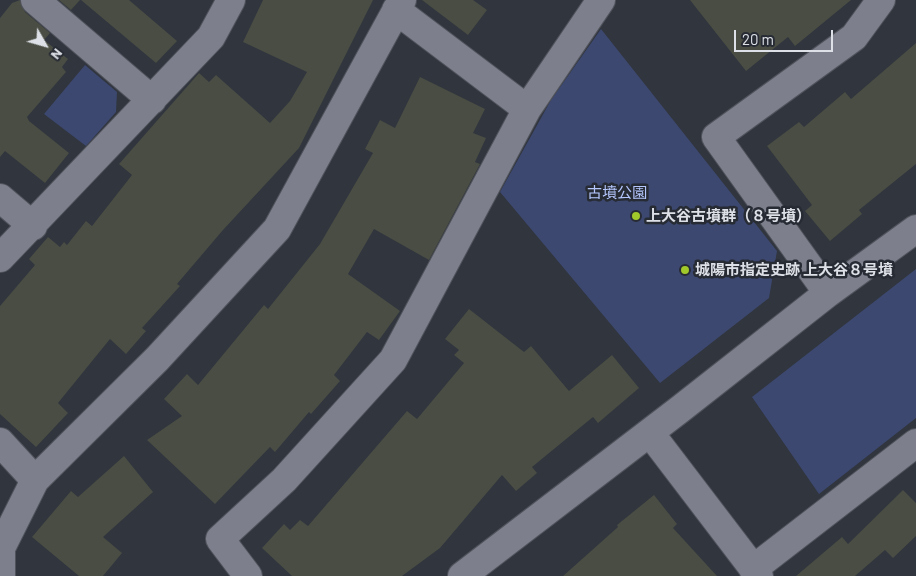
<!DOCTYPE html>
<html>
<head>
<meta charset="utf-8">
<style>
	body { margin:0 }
	#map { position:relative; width:916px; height:576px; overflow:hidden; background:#31353e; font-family:Barlow,sans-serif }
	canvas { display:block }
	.north { position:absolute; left:20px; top:20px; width:50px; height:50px; -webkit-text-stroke:4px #272b34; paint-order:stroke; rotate:128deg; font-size:14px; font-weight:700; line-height:20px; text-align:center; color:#dde0e6 }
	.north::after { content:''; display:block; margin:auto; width:18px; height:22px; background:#dde0e6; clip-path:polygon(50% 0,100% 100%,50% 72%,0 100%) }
	.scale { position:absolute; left:734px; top:30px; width:99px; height:22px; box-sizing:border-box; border:2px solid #dde0e6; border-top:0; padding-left:6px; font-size:15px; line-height:18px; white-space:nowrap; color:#dde0e6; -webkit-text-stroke:4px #272b34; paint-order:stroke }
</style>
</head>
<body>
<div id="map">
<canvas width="916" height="576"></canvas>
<div class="north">N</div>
<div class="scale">20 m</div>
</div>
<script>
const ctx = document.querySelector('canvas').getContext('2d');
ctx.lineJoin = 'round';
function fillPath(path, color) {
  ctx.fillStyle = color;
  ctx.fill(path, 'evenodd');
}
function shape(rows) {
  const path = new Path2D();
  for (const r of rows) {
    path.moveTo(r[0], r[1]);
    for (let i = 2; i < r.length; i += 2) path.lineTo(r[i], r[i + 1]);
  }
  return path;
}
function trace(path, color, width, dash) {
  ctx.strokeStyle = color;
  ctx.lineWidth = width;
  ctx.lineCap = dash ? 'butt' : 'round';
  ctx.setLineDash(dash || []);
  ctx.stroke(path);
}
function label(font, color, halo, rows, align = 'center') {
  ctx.font = font + ' Barlow,"Noto Sans JP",sans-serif';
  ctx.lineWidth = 5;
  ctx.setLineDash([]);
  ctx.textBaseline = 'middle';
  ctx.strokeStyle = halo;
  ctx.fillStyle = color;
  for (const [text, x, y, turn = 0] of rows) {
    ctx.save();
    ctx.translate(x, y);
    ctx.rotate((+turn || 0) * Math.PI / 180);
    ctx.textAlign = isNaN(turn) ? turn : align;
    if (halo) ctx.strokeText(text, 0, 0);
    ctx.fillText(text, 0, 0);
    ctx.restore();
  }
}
fillPath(shape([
	[601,29,777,251,769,298,660,383,500,192,551,100],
	[85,65,117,92,116,112,86,146,44,114],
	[916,269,916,418,819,494,752,397]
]), '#3c486f');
fillPath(shape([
	[20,0,25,12,50,33,44,40,68,59,62,67,66,72,27,117,29,121,69,153,45,183,5,151,0,157,0,18,12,3],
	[59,0,80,0,71,10],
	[81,0,129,0,177,41,156,63],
	[263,0,373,0,299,148,223,230,177,284,180,286,142,328,146,331,126,354,110,339,58,403,68,413,36,447,0,414,0,306,35,265,29,259,48,237,60,247,64,242,67,245,86,221,92,226,132,175,119,164,199,73,209,82,216,75,270,123,290,101,307,72,243,42],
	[422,0,473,0,487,10,468,35],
	[690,0,851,0,795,46,788,37,746,71],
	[916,43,916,164,859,210,862,214,830,241,805,211,812,205,767,146,799,122,804,127,845,92,851,99],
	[420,77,485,109,473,133,486,138,475,162,480,164,429,260,374,229,348,274,400,311,379,340,367,332,334,375,340,381,311,414,309,412,275,452,270,447,215,504,147,440,182,416,164,399,187,374,198,385,264,305,268,309,320,244,373,153,365,149,380,120,395,128],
	[469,309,524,352,531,346,569,391,612,355,639,388,598,423,593,417,532,467,537,473,516,491,502,475,440,548,402,576,292,576,262,548,284,524,290,530,300,520,308,526,407,411,417,419,464,363,454,355,459,350,445,339],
	[124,456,153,492,103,537,122,553,103,576,79,576,32,537,71,491,78,497],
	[903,490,916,503,916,536,893,558,885,550,855,576,796,576,842,537,848,544],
	[654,495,677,524,673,528,717,576,563,576,618,527,617,525]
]), '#494d43');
const minor = shape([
	[35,0,152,100],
	[396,10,527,109],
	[0,198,33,226],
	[0,258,211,37,231,0],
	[828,293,716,137,854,37,881,0],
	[650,433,759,576],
	[0,442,35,480],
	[753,569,916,443],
	[1,576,1,548,35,480,157,359,277,229,402,0],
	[248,576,220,539,284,480,393,360,527,109,601,0],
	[462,576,679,410,828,293,916,229]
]);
trace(minor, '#50535b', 30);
trace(minor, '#7d808c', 28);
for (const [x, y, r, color] of [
	[636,216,5,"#a1c92a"],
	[685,270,5,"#a1c92a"]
]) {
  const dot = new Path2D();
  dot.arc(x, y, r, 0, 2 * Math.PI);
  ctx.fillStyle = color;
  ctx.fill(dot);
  trace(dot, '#272b34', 2);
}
label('15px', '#b4c6fc', '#272b34', [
	["古墳公園",617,193]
]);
label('bold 15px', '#dde0e6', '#272b34', [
	["上大谷古墳群（８号墳）",646,216],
	["城陽市指定史跡 上大谷８号墳",695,270]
], 'left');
</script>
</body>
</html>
